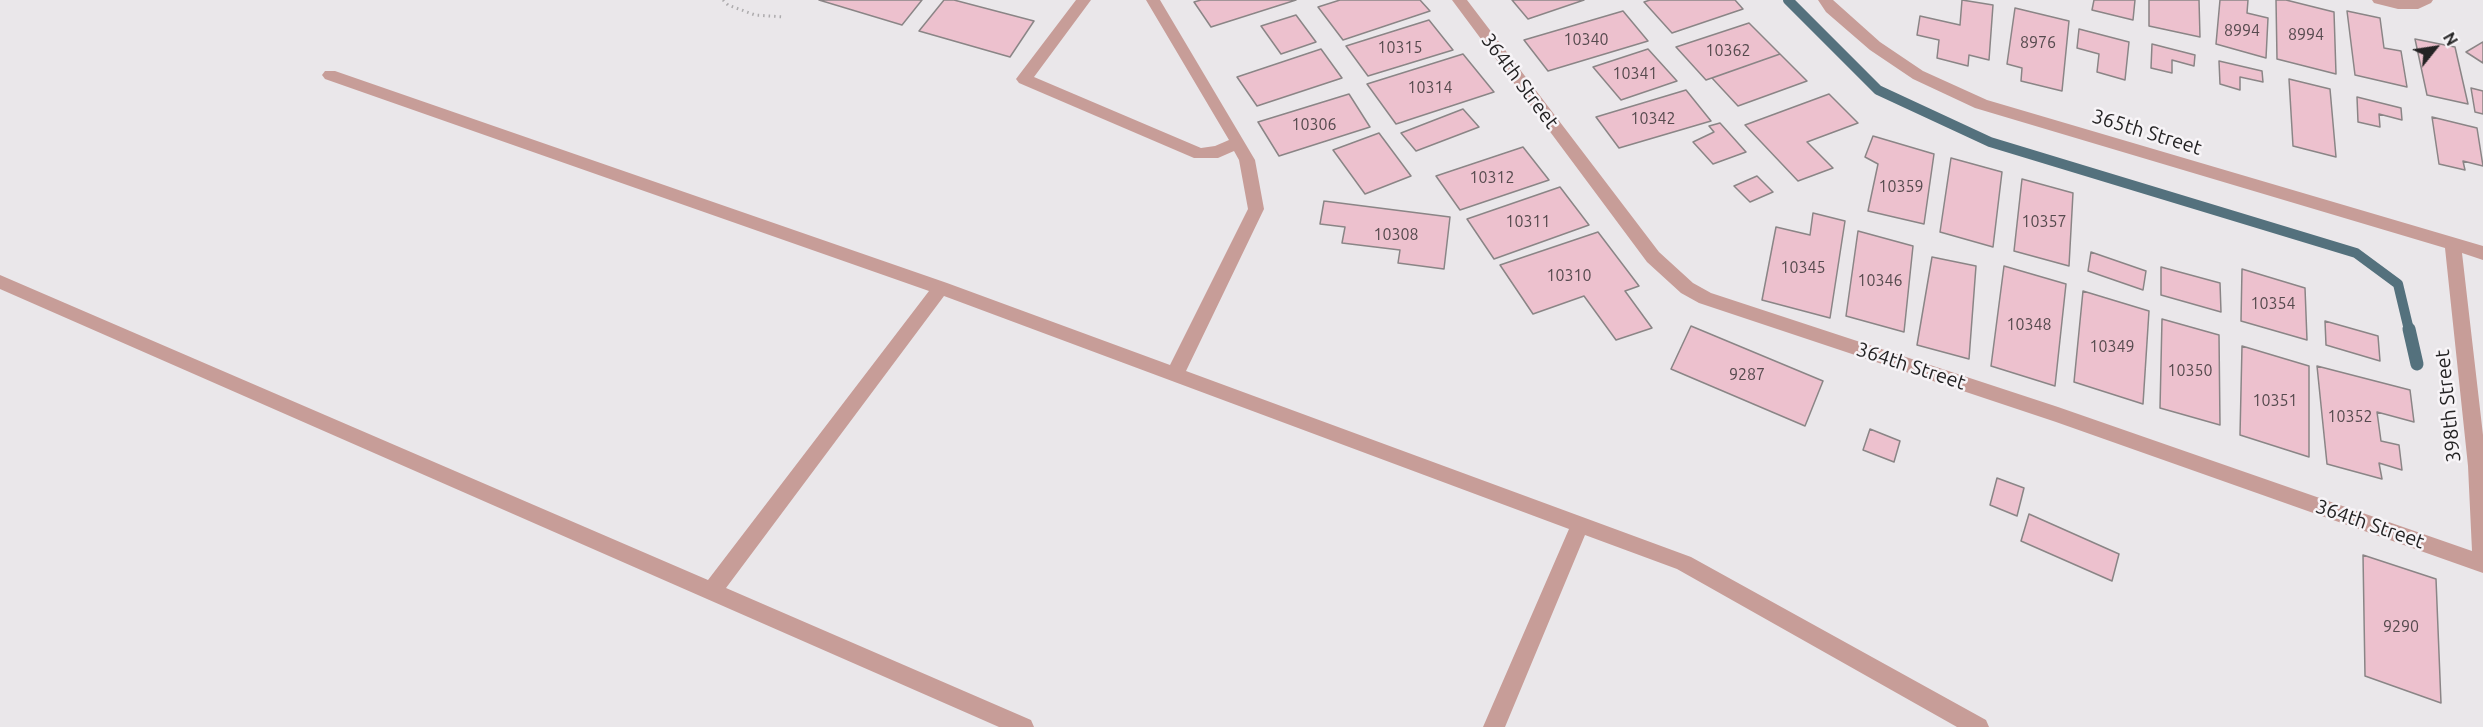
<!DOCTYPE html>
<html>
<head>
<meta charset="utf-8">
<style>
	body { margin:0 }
	#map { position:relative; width:2483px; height:727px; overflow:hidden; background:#eae7ea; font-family:Ubuntu,sans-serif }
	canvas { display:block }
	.north { position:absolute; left:2405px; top:18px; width:60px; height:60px; -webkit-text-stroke:4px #f7f4f7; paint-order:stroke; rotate:60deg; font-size:16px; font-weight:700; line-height:24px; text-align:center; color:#242324 }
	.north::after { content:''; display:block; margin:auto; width:21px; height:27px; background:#242324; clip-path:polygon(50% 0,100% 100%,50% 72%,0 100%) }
</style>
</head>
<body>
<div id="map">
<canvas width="2483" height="727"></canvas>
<div class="north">N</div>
</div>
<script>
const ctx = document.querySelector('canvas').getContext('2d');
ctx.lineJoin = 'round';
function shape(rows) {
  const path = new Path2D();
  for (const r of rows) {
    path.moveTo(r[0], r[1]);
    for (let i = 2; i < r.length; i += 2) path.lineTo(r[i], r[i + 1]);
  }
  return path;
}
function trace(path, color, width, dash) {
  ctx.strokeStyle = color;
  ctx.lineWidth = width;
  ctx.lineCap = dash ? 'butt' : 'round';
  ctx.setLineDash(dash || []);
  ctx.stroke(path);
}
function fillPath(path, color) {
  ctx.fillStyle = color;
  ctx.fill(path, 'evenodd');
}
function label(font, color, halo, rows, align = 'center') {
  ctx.font = font + ' Ubuntu,sans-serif';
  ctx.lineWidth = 5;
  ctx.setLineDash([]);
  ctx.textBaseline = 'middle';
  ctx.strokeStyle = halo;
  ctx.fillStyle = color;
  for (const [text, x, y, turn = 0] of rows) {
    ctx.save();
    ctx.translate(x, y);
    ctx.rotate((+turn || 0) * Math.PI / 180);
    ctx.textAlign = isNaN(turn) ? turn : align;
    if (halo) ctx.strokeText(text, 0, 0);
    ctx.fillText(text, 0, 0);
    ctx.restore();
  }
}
trace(shape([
	[1788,0,1878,90,1990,142,2356,253,2398,284,2409,330]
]), '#54717d', 10);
trace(shape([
	[2409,329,2417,364]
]), '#54717d', 13);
const building = shape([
	[819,0,922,0,902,25,819,0],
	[944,0,954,0,1034,21,1010,57,919,31,944,0],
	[1201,0,1296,0,1211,27,1194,2,1201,0],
	[1340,0,1420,0,1430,11,1343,40,1318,7,1340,0],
	[1512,0,1584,0,1528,19,1512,0],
	[1650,0,1735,0,1743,9,1672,33,1644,2,1650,0],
	[1962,0,1993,5,1989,60,1969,55,1968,66,1937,58,1939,40,1917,35,1920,16,1960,25,1962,0],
	[2094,0,2135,0,2133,20,2092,10,2094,0],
	[2149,0,2199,0,2200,37,2149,26,2149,0],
	[2220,0,2248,0,2247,13,2268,18,2266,58,2216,44,2220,0],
	[2276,0,2286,0,2334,12,2336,74,2277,59,2276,0],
	[2015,8,2069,21,2062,91,2021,81,2022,68,2007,64,2015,8],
	[1623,11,1648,41,1548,71,1524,40,1623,11],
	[2347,11,2380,18,2384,48,2401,51,2407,87,2355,75,2347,11],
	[1296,15,1316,42,1281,54,1261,26,1296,15],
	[1429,20,1453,50,1368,76,1346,46,1429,20],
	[1749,23,1780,54,1706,80,1676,47,1749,23],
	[2079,29,2129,42,2125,80,2097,72,2099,54,2077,48,2079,29],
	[2415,39,2455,47,2468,104,2427,95,2415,39],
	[2483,42,2483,63,2466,52,2483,42],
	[2152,44,2195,55,2194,66,2172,60,2172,73,2151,68,2152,44],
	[1321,49,1342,78,1257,106,1237,77,1321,49],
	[1648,49,1677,81,1621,100,1593,67,1648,49],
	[1463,54,1494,92,1396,124,1367,84,1463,54],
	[1780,54,1807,81,1738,106,1712,78,1780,54],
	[2219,61,2262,71,2263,82,2240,77,2240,90,2220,84,2219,61],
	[2289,79,2330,89,2336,157,2293,146,2289,79],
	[2471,88,2483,91,2483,114,2475,112,2471,88],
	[1686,90,1711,121,1619,148,1596,117,1686,90],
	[1349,94,1370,127,1279,156,1258,122,1349,94],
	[1829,94,1858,123,1807,142,1833,168,1798,181,1745,125,1829,94],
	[2357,97,2401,108,2402,120,2379,114,2380,127,2358,122,2357,97],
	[1463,109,1479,127,1416,151,1401,133,1463,109],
	[2432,117,2477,128,2483,166,2463,161,2465,170,2439,164,2432,117],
	[1720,123,1746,152,1713,164,1693,142,1714,132,1709,126,1720,123],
	[1379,133,1411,176,1365,194,1333,150,1379,133],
	[1873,136,1934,154,1924,224,1868,211,1878,164,1865,157,1873,136],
	[1523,147,1549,180,1460,210,1436,176,1523,147],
	[1951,158,2002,172,1993,247,1940,232,1951,158],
	[1757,176,1773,192,1750,202,1734,186,1757,176],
	[2022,179,2073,193,2069,266,2014,251,2022,179],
	[1560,187,1589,225,1494,259,1467,219,1560,187],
	[1324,201,1450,217,1444,269,1398,263,1400,250,1342,243,1345,227,1320,224,1324,201],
	[1813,213,1845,221,1830,318,1762,300,1776,227,1810,235,1813,213],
	[1858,231,1913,246,1904,332,1846,316,1858,231],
	[1598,232,1639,286,1625,291,1652,328,1616,340,1584,296,1533,314,1500,265,1598,232],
	[2091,252,2146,271,2143,290,2088,271,2091,252],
	[1932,257,1976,266,1969,359,1917,345,1932,257],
	[2004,266,2066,284,2055,386,1991,366,2004,266],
	[2161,267,2220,283,2221,312,2161,295,2161,267],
	[2242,269,2305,288,2307,340,2241,321,2242,269],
	[2083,291,2149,311,2143,404,2074,382,2083,291],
	[2162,319,2219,335,2220,425,2160,408,2162,319],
	[2325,321,2378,336,2380,361,2326,345,2325,321],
	[1691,326,1823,381,1805,426,1671,369,1691,326],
	[2242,346,2309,366,2309,457,2240,435,2242,346],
	[2317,366,2410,390,2414,422,2377,412,2381,441,2399,445,2402,470,2379,463,2382,479,2327,464,2317,366],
	[1870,429,1900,441,1894,462,1863,450,1870,429],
	[1997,478,2024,488,2017,516,1990,505,1997,478],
	[2029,514,2119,554,2112,581,2021,541,2029,514],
	[2363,555,2436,579,2441,703,2365,676,2363,555]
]);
fillPath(building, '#edc1ce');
trace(building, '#8a8586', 1.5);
trace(shape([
	[723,0,728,5,755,15,785,17]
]), '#adabad', 3, [1.5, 4]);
fillPath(shape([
	[1076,0,1091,0,1034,77,1201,148,1215,146,1229,140,1146,0,1160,0,1255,160,1264,209,1186,371,1691,557,1986,720,1989,727,1957,727,1677,569,1585,535,1505,727,1483,727,1569,529,944,296,726,588,1031,720,1034,727,999,727,0,289,0,275,708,580,929,291,325,79,322,75,325,71,335,71,947,283,1170,365,1248,209,1239,160,1234,151,1218,158,1194,158,1019,83,1016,79,1019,75,1076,0],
	[1452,0,1467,0,1659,252,1693,283,1711,293,2058,407,2472,551,2468,466,2445,248,1975,108,1913,79,1870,50,1826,12,1818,0,1833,0,1880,42,1923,71,1987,100,2483,246,2483,260,2462,253,2483,435,2483,573,2056,422,1699,303,1681,293,1647,262,1452,0],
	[2372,0,2433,0,2431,3,2418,9,2398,9,2374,3,2372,0]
]), '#c79d98');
label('16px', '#564a4e', null, [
	["8994",2242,31],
	["8994",2306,35],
	["10340",1586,40],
	["8976",2038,43],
	["10315",1400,48],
	["10362",1728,51],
	["10341",1635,74],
	["10314",1430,88],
	["10342",1653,119],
	["10306",1314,125],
	["10312",1492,178],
	["10359",1901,187],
	["10311",1528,222],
	["10357",2044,222],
	["10308",1396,235],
	["10345",1803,268],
	["10310",1569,276],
	["10346",1880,281],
	["10354",2273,304],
	["10348",2029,325],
	["10349",2112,347],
	["10350",2190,371],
	["9287",1747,375],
	["10351",2275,401],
	["10352",2350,417],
	["9290",2401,627]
]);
label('20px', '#242324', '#f7f4f7', [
	["364th Street",1520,81,53],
	["365th Street",2147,132,17],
	["364th Street",1911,366,18],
	["398th Street",2448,406,-96],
	["364th Street",2370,524,19]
]);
</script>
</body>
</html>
